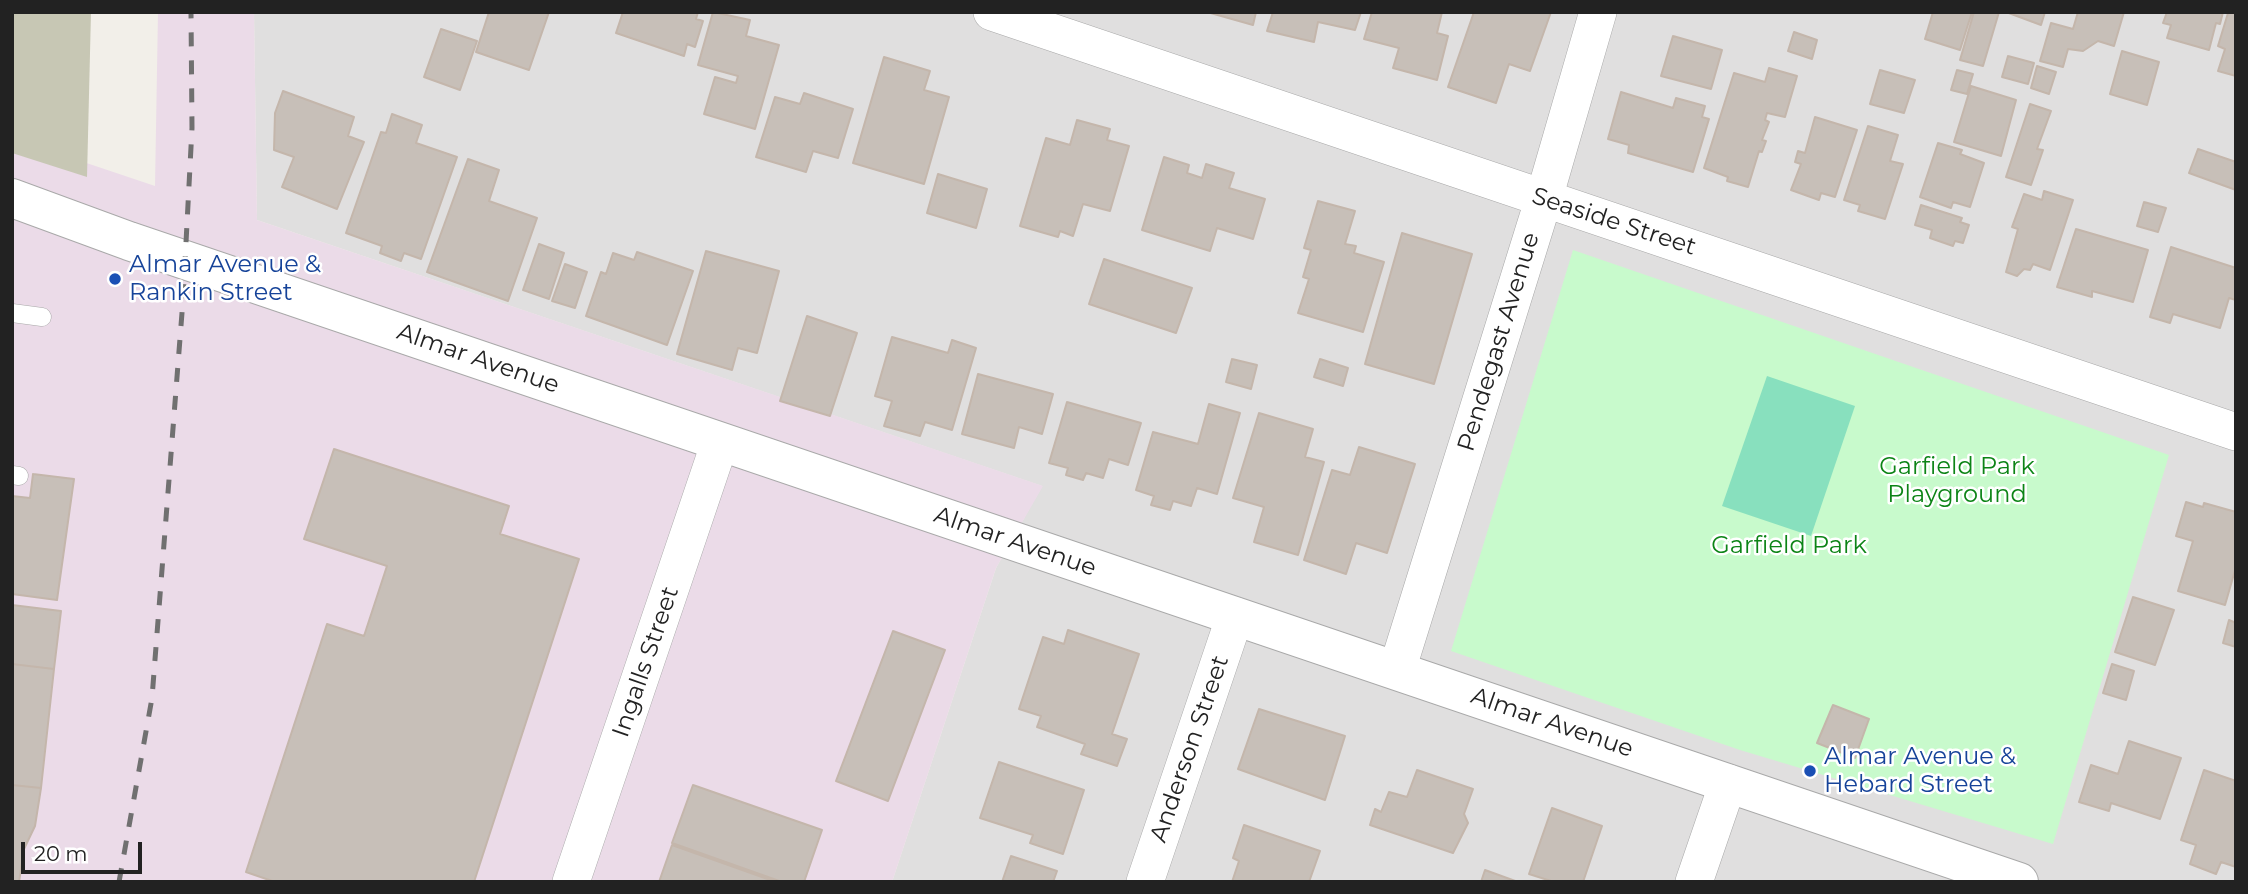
<!DOCTYPE html>
<html>
<head>
<meta charset="utf-8">
<style>
	body { margin:0 }
	#map { position:relative; width:2248px; height:894px; overflow:hidden; background:#f2efe9; font-family:Montserrat,sans-serif }
	canvas { display:block }
	.frame { position:absolute; inset:0; border:14px solid #222; pointer-events:none }
	.scale { position:absolute; left:21px; top:842px; width:121px; height:32px; box-sizing:border-box; border:4px solid #222; border-top:0; padding-left:9px; font-size:21px; line-height:24px; white-space:nowrap; color:#222; -webkit-text-stroke:5px #fff; paint-order:stroke }
</style>
</head>
<body>
<div id="map">
<canvas width="2248" height="894"></canvas>
<div class="frame"></div>
<div class="scale">20 m</div>
</div>
<script>
const ctx = document.querySelector('canvas').getContext('2d');
ctx.lineJoin = 'round';
function fillPath(path, color) {
  ctx.fillStyle = color;
  ctx.fill(path, 'evenodd');
}
function shape(rows) {
  const path = new Path2D();
  for (const r of rows) {
    path.moveTo(r[0], r[1]);
    for (let i = 2; i < r.length; i += 2) path.lineTo(r[i], r[i + 1]);
  }
  return path;
}
function trace(path, color, width, dash) {
  ctx.strokeStyle = color;
  ctx.lineWidth = width;
  ctx.lineCap = dash ? 'butt' : 'round';
  ctx.setLineDash(dash || []);
  ctx.stroke(path);
}
function label(font, color, halo, rows, align = 'center') {
  ctx.font = font + ' Montserrat,sans-serif';
  ctx.lineWidth = 5;
  ctx.setLineDash([]);
  ctx.textBaseline = 'middle';
  ctx.strokeStyle = halo;
  ctx.fillStyle = color;
  for (const [text, x, y, turn = 0] of rows) {
    ctx.save();
    ctx.translate(x, y);
    ctx.rotate((+turn || 0) * Math.PI / 180);
    ctx.textAlign = isNaN(turn) ? turn : align;
    if (halo) ctx.strokeText(text, 0, 0);
    ctx.fillText(text, 0, 0);
    ctx.restore();
  }
}
fillPath(shape([
	[254,12,2236,12,2236,882,892,882,996,568,1042,486,257,220]
]), '#e0dfdf');
fillPath(shape([
	[158,12,254,12,257,220,1043,486,996,568,892,882,12,882,12,138,155,186]
]), '#ebdbe8');
fillPath(shape([
	[12,12,91,12,87,177,12,153]
]), '#c7c7b4');
fillPath(shape([
	[1573,250,2169,455,2053,844,1740,750,1451,651]
]), '#c8facc');
fillPath(shape([
	[1767,376,1855,406,1811,536,1722,506]
]), '#88e0be');
const building = shape([
	[489,12,549,12,529,70,476,52,489,12],
	[623,12,698,12,696,19,703,21,695,47,687,44,684,56,616,33,623,12],
	[713,12,750,20,746,36,779,45,755,129,704,114,715,77,736,83,738,76,698,65,713,12],
	[1207,12,1256,12,1253,25,1207,12],
	[1273,12,1361,12,1355,30,1318,22,1314,42,1267,31,1273,12],
	[1372,12,1442,12,1437,33,1448,36,1437,80,1393,68,1399,48,1364,39,1372,12],
	[1474,12,1551,12,1530,71,1509,64,1496,103,1448,87,1474,12],
	[1933,12,1972,12,1960,50,1925,39,1933,12],
	[1974,12,1999,12,1983,66,1960,60,1974,12],
	[2006,12,2045,12,2041,25,2006,12],
	[2078,12,2124,12,2114,46,2098,41,2083,51,2068,49,2063,67,2040,61,2051,23,2073,29,2078,12],
	[2167,12,2223,12,2220,24,2216,23,2209,50,2167,38,2171,25,2163,23,2167,12],
	[2236,12,2236,76,2218,71,2225,49,2218,46,2228,13,2236,12],
	[441,29,477,41,460,90,424,77,441,29],
	[1794,32,1817,40,1812,59,1788,51,1794,32],
	[1673,36,1722,50,1711,89,1661,76,1673,36],
	[2122,51,2159,62,2147,105,2110,94,2122,51],
	[2008,56,2034,63,2028,84,2002,77,2008,56],
	[884,57,930,71,924,90,949,97,924,184,853,163,884,57],
	[2037,66,2056,72,2049,94,2031,88,2037,66],
	[1769,68,1797,76,1785,117,1767,113,1765,120,1769,122,1762,140,1766,141,1762,152,1759,151,1748,187,1727,181,1728,177,1704,168,1734,73,1765,82,1769,68],
	[1880,70,1915,80,1904,113,1870,104,1880,70],
	[1957,70,1973,74,1967,94,1951,90,1957,70],
	[1971,86,2016,100,2001,156,1954,142,1971,86],
	[283,91,354,117,348,136,364,142,337,209,282,187,294,157,274,150,275,113,283,91],
	[1621,92,1673,108,1676,98,1705,106,1702,117,1709,119,1693,172,1628,153,1629,145,1608,139,1621,92],
	[804,93,853,109,838,158,813,151,806,172,756,157,775,97,800,104,804,93],
	[2030,104,2051,111,2037,149,2043,150,2031,185,2006,177,2030,104],
	[392,114,422,125,416,143,457,157,421,259,404,253,401,261,380,253,382,246,346,233,381,132,386,133,392,114],
	[1815,117,1857,130,1835,197,1821,193,1819,200,1791,190,1801,164,1795,162,1798,151,1805,153,1815,117],
	[1077,120,1110,129,1107,140,1129,146,1110,211,1083,204,1073,236,1060,231,1058,237,1020,226,1046,138,1070,145,1077,120],
	[1868,126,1898,135,1890,161,1903,164,1885,219,1858,211,1860,205,1844,200,1868,126],
	[1938,143,1962,150,1960,154,1984,163,1970,207,1953,202,1951,208,1920,197,1938,143],
	[2198,149,2236,162,2236,190,2189,173,2198,149],
	[1164,157,1189,165,1187,173,1202,178,1206,164,1234,173,1229,188,1265,199,1253,239,1217,228,1210,251,1142,230,1164,157],
	[468,159,499,170,489,201,537,218,508,301,427,272,468,159],
	[938,174,987,189,976,228,927,213,938,174],
	[2044,191,2073,200,2050,270,2033,264,2030,270,2024,269,2017,276,2006,272,2018,229,2012,227,2024,194,2042,200,2044,191],
	[1318,201,1355,211,1345,244,1356,246,1354,253,1384,262,1363,332,1298,313,1309,279,1303,277,1311,250,1304,248,1318,201],
	[2144,202,2166,208,2158,232,2137,226,2144,202],
	[1921,205,1962,218,1960,222,1969,225,1963,243,1955,241,1953,246,1930,238,1932,230,1915,225,1921,205],
	[2076,229,2148,250,2133,302,2092,291,2092,297,2057,287,2076,229],
	[1402,233,1472,254,1434,384,1365,364,1402,233],
	[539,244,564,253,549,299,523,290,539,244],
	[2171,247,2236,268,2236,300,2229,298,2220,328,2173,314,2170,323,2150,317,2171,247],
	[706,251,779,271,757,353,738,348,732,370,677,354,706,251],
	[637,252,693,271,667,345,586,316,601,272,606,274,613,253,634,260,637,252],
	[1104,259,1192,288,1176,333,1089,304,1104,259],
	[565,264,587,272,575,308,552,301,565,264],
	[807,316,857,333,830,416,780,401,807,316],
	[892,337,948,353,952,340,976,348,952,430,925,422,920,436,884,426,892,401,875,396,892,337],
	[1232,359,1257,365,1251,389,1226,382,1232,359],
	[1320,359,1348,368,1343,386,1314,377,1320,359],
	[978,374,1053,394,1042,434,1019,427,1014,448,962,434,978,374],
	[1067,402,1141,423,1128,465,1109,459,1103,478,1086,473,1083,480,1066,475,1068,468,1049,463,1067,402],
	[1209,404,1240,413,1217,494,1197,488,1191,506,1173,501,1170,510,1151,505,1154,496,1136,490,1153,432,1198,444,1209,404],
	[1259,413,1313,429,1305,457,1324,462,1298,555,1254,542,1264,507,1233,498,1259,413],
	[1359,447,1415,464,1387,553,1356,543,1346,574,1304,560,1332,470,1350,475,1359,447],
	[334,449,509,506,500,534,579,559,474,882,275,882,246,872,327,624,364,636,387,566,304,539,334,449],
	[33,474,74,479,57,600,12,594,12,496,30,498,33,474],
	[2186,502,2203,507,2204,503,2236,512,2236,567,2225,605,2178,591,2193,541,2176,536,2186,502],
	[2133,597,2174,610,2155,665,2115,652,2133,597],
	[12,605,61,611,54,669,12,664,12,605],
	[2229,620,2236,623,2236,647,2223,643,2229,620],
	[1068,630,1139,654,1112,734,1127,739,1117,766,1081,754,1085,744,1037,727,1041,716,1019,709,1043,637,1064,644,1068,630],
	[893,631,945,650,888,801,836,781,893,631],
	[12,664,54,669,41,788,12,785,12,664],
	[2112,664,2134,671,2126,700,2103,693,2112,664],
	[1833,705,1869,719,1855,758,1817,743,1833,705],
	[1259,709,1345,736,1325,800,1238,769,1259,709],
	[2129,741,2181,758,2160,819,2111,803,2109,811,2079,802,2091,765,2118,774,2129,741],
	[999,762,1084,790,1063,854,1030,843,1033,835,980,818,999,762],
	[1417,770,1473,789,1464,814,1468,823,1453,853,1370,825,1375,809,1381,812,1389,792,1407,797,1417,770],
	[2204,770,2236,781,2236,867,2221,862,2216,874,2190,864,2196,845,2181,840,2204,770],
	[12,785,41,788,35,826,24,849,19,882,12,882,12,785],
	[693,785,822,830,804,882,782,882,672,843,693,785],
	[1552,808,1602,826,1583,882,1554,882,1529,874,1552,808],
	[1244,825,1320,851,1309,882,1232,882,1239,861,1233,858,1244,825],
	[672,845,776,882,659,882,672,845],
	[1011,856,1057,871,1053,882,1002,882,1011,856],
	[1485,870,1518,882,1481,882,1485,870]
]);
fillPath(building, '#c7bfb8');
trace(building, '#c4b6ab', 2);
const service = shape([
	[12,313,42,317],
	[12,475,19,476]
]);
const minor = shape([
	[992,12,2236,432],
	[1397,670,1544,198,1598,12],
	[571,882,720,442],
	[1145,882,1235,616],
	[1694,882,1728,783]
]);
const tertiary = shape([
	[12,198,129,241,2019,882]
]);
trace(service, '#a9a9a9', 19);
trace(minor, '#a9a9a9', 38);
trace(tertiary, '#a9a9a9', 40);
trace(service, '#fff', 18);
trace(minor, '#fff', 37);
trace(tertiary, '#fff', 38);
trace(shape([
	[119,882,152,698,183,300,192,128,191,12]
]), '#707070', 5, [14, 14]);
for (const [x, y, r, color] of [
	[115,279,7,"#1a4fb4"],
	[1810,771,7,"#1a4fb4"]
]) {
  const dot = new Path2D();
  dot.arc(x, y, r, 0, 2 * Math.PI);
  ctx.fillStyle = color;
  ctx.fill(dot);
  trace(dot, '#fff', 2.5);
}
label('24px', '#222', '#fff', [
	["Seaside Street",1614,222,18],
	["Pendegast Avenue",1499,342,-73],
	["Almar Avenue",478,359,19],
	["Almar Avenue",1015,542,19],
	["Ingalls Street",646,662,-71],
	["Almar Avenue",1552,723,19],
	["Anderson Street",1190,749,-71]
]);
label('24px', '#164399', '#fff', [
	["Almar Avenue &",129,265],
	["Rankin Street",129,293],
	["Almar Avenue &",1824,757],
	["Hebard Street",1824,785]
], 'left');
label('24px', '#0c8416', '#fff', [
	["Garfield Park",1957,467],
	["Playground",1957,495],
	["Garfield Park",1789,546]
]);
</script>
</body>
</html>
